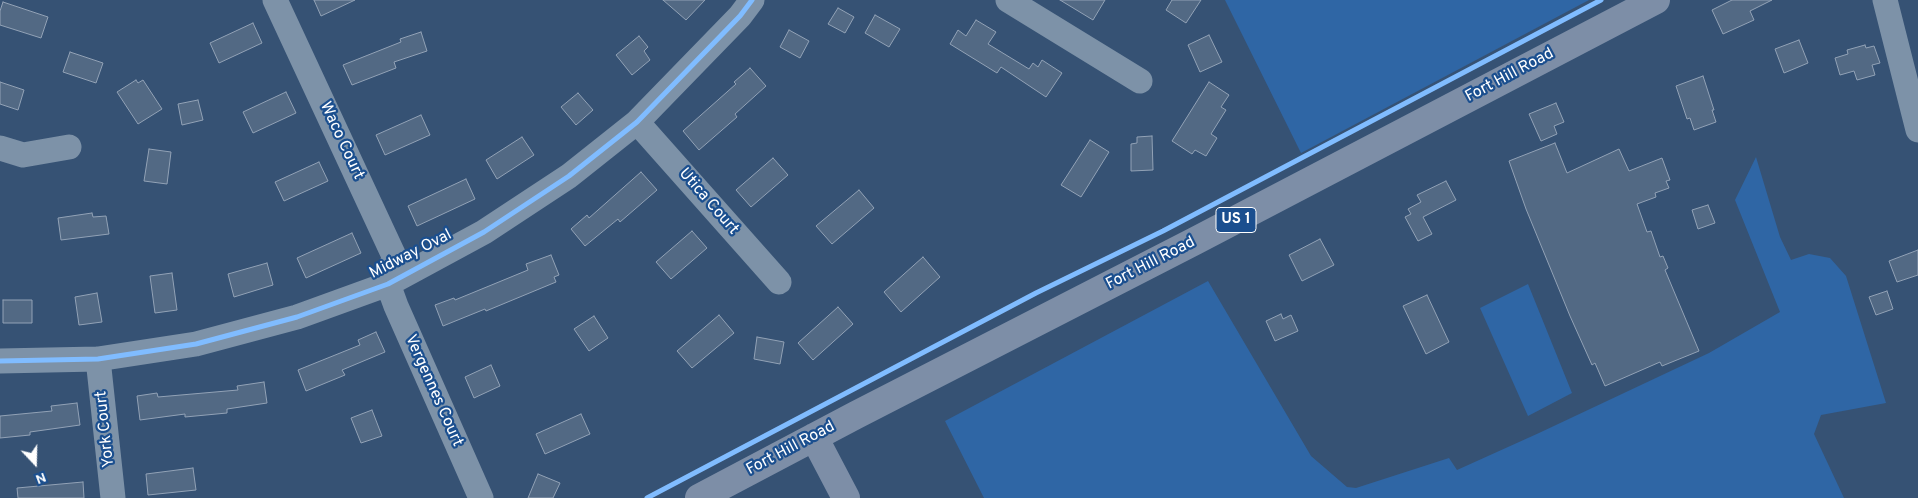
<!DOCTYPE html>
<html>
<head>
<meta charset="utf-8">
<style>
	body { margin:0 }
	#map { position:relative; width:1918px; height:498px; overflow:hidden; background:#365274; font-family:Overpass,sans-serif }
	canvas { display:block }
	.north { position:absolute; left:10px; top:438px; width:50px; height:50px; -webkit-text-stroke:4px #1b4f8f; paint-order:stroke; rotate:159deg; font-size:14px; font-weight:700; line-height:20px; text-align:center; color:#fff }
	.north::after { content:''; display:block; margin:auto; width:18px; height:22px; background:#fff; clip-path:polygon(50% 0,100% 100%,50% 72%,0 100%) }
</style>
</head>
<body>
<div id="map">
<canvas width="1918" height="498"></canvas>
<div class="north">N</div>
</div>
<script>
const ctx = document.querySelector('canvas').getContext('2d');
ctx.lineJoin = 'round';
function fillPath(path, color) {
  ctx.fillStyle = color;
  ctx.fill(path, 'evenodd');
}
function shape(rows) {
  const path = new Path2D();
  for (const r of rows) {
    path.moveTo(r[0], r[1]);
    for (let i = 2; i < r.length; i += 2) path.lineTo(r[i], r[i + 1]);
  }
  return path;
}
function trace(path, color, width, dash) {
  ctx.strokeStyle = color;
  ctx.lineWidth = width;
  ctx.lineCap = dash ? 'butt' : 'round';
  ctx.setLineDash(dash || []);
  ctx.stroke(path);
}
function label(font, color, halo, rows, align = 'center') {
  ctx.font = font + ' Overpass,sans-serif';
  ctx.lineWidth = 4.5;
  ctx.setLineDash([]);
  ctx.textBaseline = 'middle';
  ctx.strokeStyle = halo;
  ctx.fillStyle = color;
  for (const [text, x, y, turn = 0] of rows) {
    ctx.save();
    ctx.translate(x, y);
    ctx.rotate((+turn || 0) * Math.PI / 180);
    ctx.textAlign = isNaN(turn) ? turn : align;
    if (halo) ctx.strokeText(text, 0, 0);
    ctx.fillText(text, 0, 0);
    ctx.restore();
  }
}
fillPath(shape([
	[1225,0,1589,0,1301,153],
	[1756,157,1780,237,1791,260,1809,254,1830,258,1846,276,1886,403,1821,415,1814,434,1844,498,984,498,945,421,1208,281,1311,456,1347,487,1356,488,1449,458,1457,470,1539,433,1709,353,1780,312,1735,200],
	[1528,284,1572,393,1528,416,1480,308]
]), '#2f66a5');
const building = shape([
	[314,0,355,0,321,16,314,0],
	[663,0,705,0,686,20,663,0],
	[1060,0,1105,0,1093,20,1060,0],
	[1172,0,1201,0,1186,23,1166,10,1172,0],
	[1732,0,1772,0,1750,11,1754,20,1723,34,1712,10,1732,0],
	[3,2,48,17,41,38,0,25,0,11,3,2],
	[838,8,854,17,845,33,828,24,838,8],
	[875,15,900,29,889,47,865,33,875,15],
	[976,20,996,32,988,44,1029,69,1033,63,1038,67,1042,60,1062,73,1046,97,1001,67,997,73,950,44,958,30,966,36,976,20],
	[253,23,262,43,219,63,210,43,253,23],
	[789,30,809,41,800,58,780,47,789,30],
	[421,32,427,51,394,62,396,68,352,85,343,65,401,42,400,39,421,32],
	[1209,35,1222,62,1200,72,1188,45,1209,35],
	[639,36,648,47,644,51,650,60,632,75,616,55,639,36],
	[1799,40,1808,63,1784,73,1775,49,1799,40],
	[1865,45,1866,48,1874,46,1880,63,1872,65,1875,75,1857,80,1854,71,1840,75,1835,58,1848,54,1847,50,1865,45],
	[70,52,103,63,96,83,63,72,70,52],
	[750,68,766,86,735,114,737,117,699,150,683,131,736,84,734,82,750,68],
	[1703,76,1714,110,1712,110,1716,122,1694,130,1690,118,1687,119,1676,86,1703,76],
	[136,80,138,83,143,80,162,109,138,124,117,92,136,80],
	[0,82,24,90,18,110,0,104,0,82],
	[1209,82,1229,95,1221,107,1226,110,1211,134,1217,138,1206,156,1195,150,1192,154,1172,141,1209,82],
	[286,92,296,113,253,133,243,112,286,92],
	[578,93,593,110,576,125,561,107,578,93],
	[198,100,203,120,182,125,178,104,198,100],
	[1556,103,1564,122,1554,126,1557,134,1541,141,1529,114,1556,103],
	[421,115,430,135,385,155,376,135,421,115],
	[1152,136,1153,170,1131,171,1131,144,1137,143,1137,137,1152,136],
	[522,137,534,155,497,179,486,160,522,137],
	[1090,140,1109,152,1081,197,1061,185,1090,140],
	[1555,143,1567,173,1619,149,1629,171,1662,158,1670,180,1666,181,1669,188,1655,193,1656,197,1637,204,1647,232,1651,231,1660,257,1663,256,1668,268,1665,270,1699,351,1662,366,1660,362,1605,386,1595,363,1592,365,1570,316,1526,209,1509,161,1555,143],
	[149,149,171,152,167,184,144,181,149,149],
	[773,158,788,175,751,207,736,190,773,158],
	[319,162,328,181,284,201,275,182,319,162],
	[641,172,657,190,620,222,618,219,585,246,571,229,587,215,589,218,641,172],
	[466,179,475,199,417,226,408,206,466,179],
	[1446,181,1456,200,1423,217,1432,234,1418,241,1405,217,1411,214,1408,209,1421,202,1417,195,1446,181],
	[859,190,874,208,832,244,816,226,859,190],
	[1708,205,1715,223,1698,229,1692,210,1708,205],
	[92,213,93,217,106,216,109,234,61,240,58,218,92,213],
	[692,231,707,248,671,279,656,262,692,231],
	[352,233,361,253,306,278,297,258,352,233],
	[1320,239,1334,265,1302,281,1289,255,1320,239],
	[1918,250,1918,275,1897,282,1889,261,1918,250],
	[551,255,559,275,554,277,556,282,486,311,485,309,443,326,435,305,454,298,455,300,528,270,526,264,551,255],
	[923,257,940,277,901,312,884,292,923,257],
	[267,263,273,285,234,297,228,274,267,263],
	[172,273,177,310,155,313,150,276,172,273],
	[1887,291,1893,309,1876,315,1869,297,1887,291],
	[97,293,102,322,79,325,75,297,97,293],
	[1427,295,1449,342,1426,354,1403,306,1427,295],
	[3,300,32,300,32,323,3,323,3,300],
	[838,307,853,324,813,360,798,343,838,307],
	[1281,314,1283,319,1291,315,1298,331,1275,341,1266,321,1281,314],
	[719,315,734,333,692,368,677,351,719,315],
	[594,316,608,338,589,351,574,329,594,316],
	[376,332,385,352,342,370,345,375,306,391,298,370,360,345,358,340,376,332],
	[757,337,784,342,780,364,754,359,757,337],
	[491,365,500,386,474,398,465,377,491,365],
	[264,382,267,403,227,409,227,413,185,417,185,414,140,420,137,396,157,393,158,397,238,390,237,386,264,382],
	[77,403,80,425,30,432,30,435,0,438,0,416,52,411,51,406,77,403],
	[372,410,382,436,361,443,351,418,372,410],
	[581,414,590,434,545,454,536,434,581,414],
	[193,468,196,490,148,495,146,474,193,468],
	[538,474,560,483,553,498,528,498,538,474],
	[83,482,84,498,18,498,17,488,83,482]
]);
fillPath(building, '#526984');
trace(building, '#92a2b6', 1);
trace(shape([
	[275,0,394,256,388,284,396,306,481,498],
	[1008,0,1140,81],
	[1885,0,1918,130],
	[637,122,779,282],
	[0,148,23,155,69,147],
	[98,359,113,498],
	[0,361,98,359,196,344,297,317,388,284,484,232,569,176,637,122,740,16,752,0]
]), '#7d92a8', 25);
trace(shape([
	[814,437,846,498],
	[699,498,856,415,1195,241,1656,0]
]), '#7d8ea7', 28);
trace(shape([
	[0,361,98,359,196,344,297,317,388,284,484,232,569,176,637,122,740,16,752,0],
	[647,498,1036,293,1163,231,1601,0]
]), '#80bcff', 5);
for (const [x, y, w] of [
	[1236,220,40]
]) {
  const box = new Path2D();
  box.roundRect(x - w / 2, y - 12.5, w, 25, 4);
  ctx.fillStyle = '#1b4f8f';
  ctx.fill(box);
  trace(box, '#fff', 1);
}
label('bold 15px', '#fff', null, [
	["US 1",1236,220]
]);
label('16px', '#fff', '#1b4f8f', [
	["Fort Hill Road",1510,76,-28],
	["Waco Court",341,141,65],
	["Utica Court",708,202,49],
	["Midway Oval",411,255,-27],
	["Fort Hill Road",1151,264,-27],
	["Vergennes Court",433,391,66],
	["York Court",106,429,-96],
	["Fort Hill Road",791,449,-28]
]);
</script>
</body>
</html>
